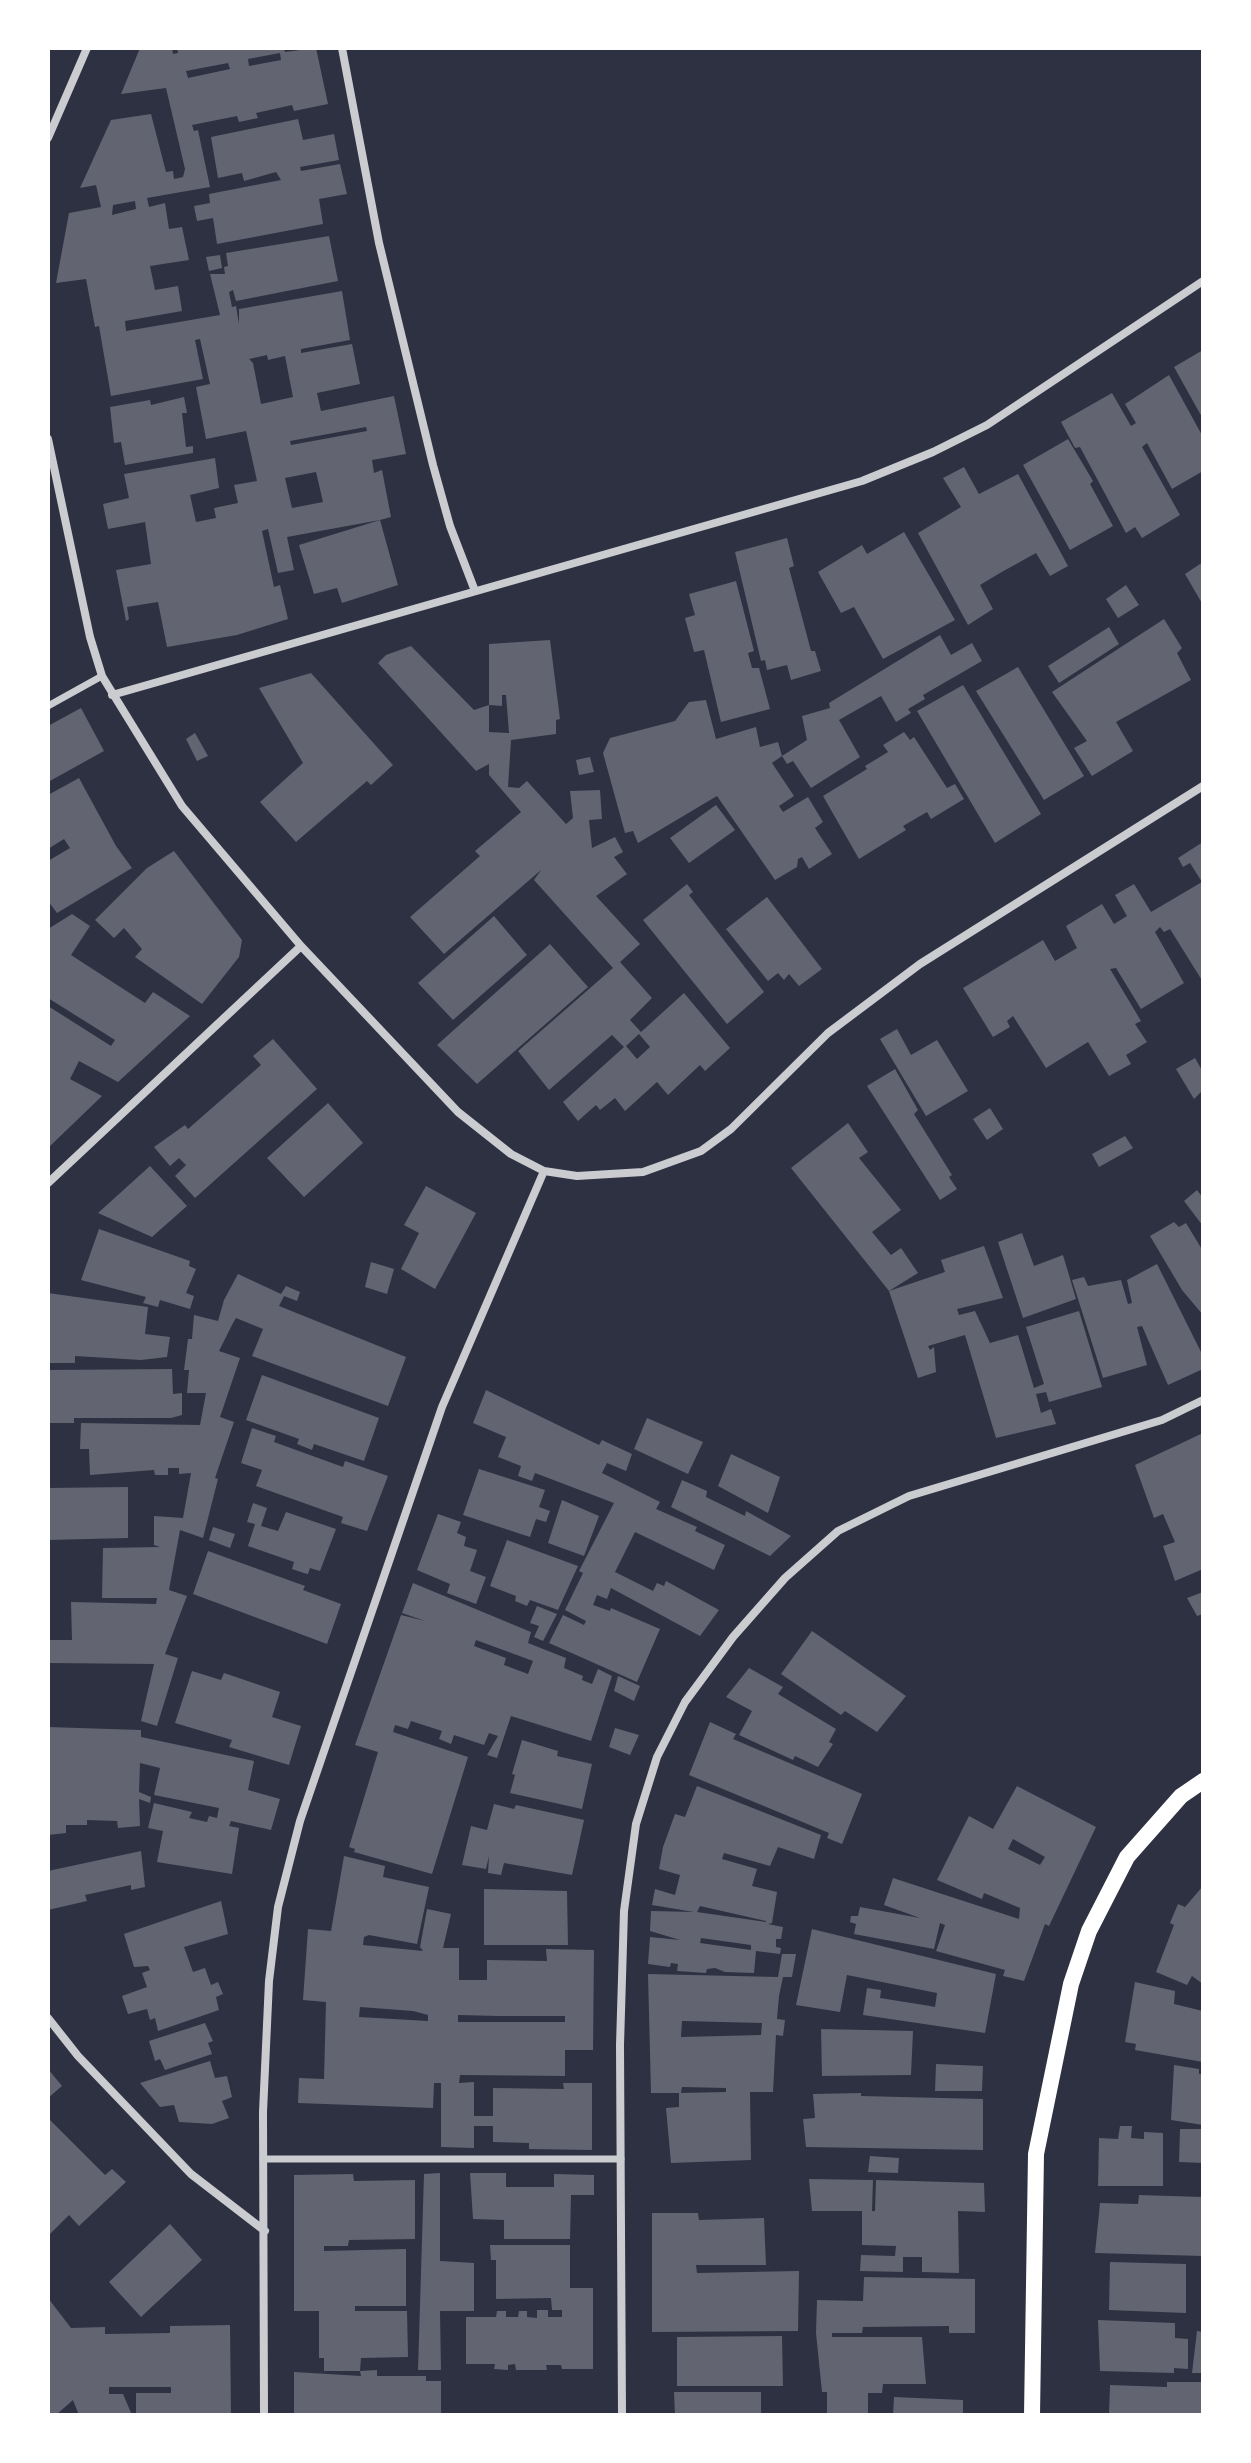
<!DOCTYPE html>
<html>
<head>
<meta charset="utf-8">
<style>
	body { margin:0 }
	#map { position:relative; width:1251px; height:2463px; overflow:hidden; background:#2d3142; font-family:Poppins,sans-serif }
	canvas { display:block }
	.frame { position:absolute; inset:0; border:50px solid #fff; pointer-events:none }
</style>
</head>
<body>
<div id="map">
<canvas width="1251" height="2463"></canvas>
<div class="frame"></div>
</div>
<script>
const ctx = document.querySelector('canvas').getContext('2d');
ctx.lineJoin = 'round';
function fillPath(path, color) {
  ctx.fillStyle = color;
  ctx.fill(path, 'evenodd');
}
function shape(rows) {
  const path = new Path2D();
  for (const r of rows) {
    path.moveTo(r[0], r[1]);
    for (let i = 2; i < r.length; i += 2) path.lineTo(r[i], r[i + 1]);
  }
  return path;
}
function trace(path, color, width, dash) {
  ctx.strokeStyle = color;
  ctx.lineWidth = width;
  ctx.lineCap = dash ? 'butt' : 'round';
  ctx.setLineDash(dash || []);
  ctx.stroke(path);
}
fillPath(shape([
	[140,48,172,48,173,54,178,53,177,48,284,48,285,52,316,48,328,104,294,111,292,105,256,113,258,118,239,122,237,116,192,125,194,131,198,130,210,187,147,198,149,207,165,203,169,229,182,227,189,260,150,266,155,290,178,286,182,311,125,321,126,331,220,315,210,274,225,274,224,267,228,266,226,253,329,236,338,281,236,301,233,290,229,292,232,307,236,306,239,324,239,309,342,291,350,340,301,349,301,353,352,344,360,384,317,393,321,411,394,396,406,454,372,460,374,473,382,470,391,517,380,520,398,585,342,603,337,588,314,594,299,545,380,520,287,537,294,570,278,573,268,529,262,531,274,587,280,585,288,619,237,635,167,647,158,602,127,607,129,619,126,621,116,570,151,564,145,522,108,529,103,504,129,498,124,474,215,458,219,488,190,495,196,522,216,518,214,508,238,503,234,485,257,481,246,431,206,439,196,387,210,384,200,339,195,340,203,379,111,396,99,326,95,327,86,279,56,283,69,213,101,207,96,185,80,188,111,120,151,114,166,172,173,171,174,179,183,177,185,169,166,88,121,94],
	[280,53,281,60,249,66,248,59],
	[228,63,230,69,188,78,186,71],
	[135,201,136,209,112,215,113,205],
	[267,355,268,360,285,356,293,397,261,404,253,363,249,359],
	[366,427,367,431,291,445,290,441],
	[316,472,323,502,292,508,285,478],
	[298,119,303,140,334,134,339,160,300,167,301,171,340,164,347,194,319,199,323,224,217,244,213,218,197,221,194,206,210,203,209,194,281,180,276,172,244,181,242,173,218,178,211,137],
	[220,255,222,268,209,271,206,257],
	[1203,350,1203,419,1174,367],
	[1169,375,1203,437,1203,471,1172,489,1147,443,1142,447,1180,515,1142,538,1135,527,1126,533,1080,447,1075,448,1061,422,1112,393,1131,426,1136,423,1125,404],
	[184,397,187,413,182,413,186,447,193,446,193,453,125,465,121,442,114,443,110,407,150,400,151,405],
	[1068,439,1093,481,1090,484,1113,526,1070,550,1023,465],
	[964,467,979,494,1018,474,1068,566,1050,576,1036,553,1000,573,980,585,993,609,968,625,918,533,961,507,943,478],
	[904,532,955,620,883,659,854,607,841,613,818,572,862,545,867,554],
	[787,538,794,566,789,568,811,651,815,651,821,671,791,680,787,665,767,670,765,660,761,661,735,552],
	[1203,562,1203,605,1185,574],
	[736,581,754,651,748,653,752,668,759,668,770,709,721,722,704,650,694,652,685,618,695,615,689,594],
	[1126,585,1139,605,1118,618,1106,599],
	[1164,619,1182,648,1177,653,1191,680,1116,722,1133,751,1092,776,1074,748,1087,741,1052,692],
	[1109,627,1119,644,1059,683,1048,666],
	[940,635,951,655,972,643,982,661,923,695,925,699,908,709,911,713,896,722,881,696,839,720,860,757,811,788,793,761,787,764,782,756,807,740,802,716,830,708,829,703],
	[550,640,560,719,556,720,556,734,511,740,508,787,519,788,527,781,566,824,573,818,570,791,600,790,602,819,589,820,592,848,615,837,623,852,614,857,627,874,596,896,640,944,620,962,652,998,630,1020,641,1032,684,993,730,1048,705,1071,700,1065,668,1095,657,1082,625,1111,615,1098,600,1110,596,1105,578,1121,563,1102,624,1047,612,1035,549,1090,518,1051,613,968,534,880,541,870,444,954,410,917,480,856,475,851,521,812,489,775,489,764,476,771,378,663,386,655,411,646,474,710,489,705,489,644],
	[502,695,506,695,509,733,489,732,489,705,502,706],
	[639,1034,650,1047,637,1059,626,1046],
	[1018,667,1084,776,1044,800,976,691],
	[311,673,393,765,371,785,367,781,296,842,260,802,303,763,259,688],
	[963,685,1041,814,995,843,917,711],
	[706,700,716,739,756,727,760,747,778,742,782,756,772,763,794,796,779,806,783,812,808,797,823,822,815,828,832,854,809,869,802,857,798,859,797,867,775,880,717,796,638,843,633,831,625,833,603,753,610,738,675,721,689,702],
	[81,708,104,751,48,782,48,726],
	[904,732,910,740,914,737,947,788,955,784,964,799,931,819,927,812,903,826,906,830,859,859,823,796,867,769,865,766,888,752,883,745],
	[195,733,208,756,197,761,186,739],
	[590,757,594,772,579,775,576,760],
	[79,778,116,846,132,868,57,913,48,901,48,861,70,848,64,839,48,849,48,795],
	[716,805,735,830,689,863,670,838],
	[1203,842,1203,982,1170,929,1164,932,1160,927,1155,932,1184,983,1141,1009,1116,968,1110,969,1141,1021,1135,1024,1147,1042,1126,1055,1131,1064,1109,1076,1088,1042,1046,1068,1013,1016,1007,1021,1010,1027,993,1037,963,988,1043,940,1055,961,1077,948,1066,926,1102,904,1114,924,1127,916,1115,895,1134,884,1151,912,1202,882,1190,863,1183,867,1178,858],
	[174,851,242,940,239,957,202,1004,135,957,142,949,124,928,114,938,95,920,147,868],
	[687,884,693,892,689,895,764,992,727,1024,643,920],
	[767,897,822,969,799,986,789,974,784,980,778,973,768,981,726,929],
	[72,914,90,926,71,955,145,1003,153,992,190,1016,118,1082,79,1061,70,1079,102,1096,48,1148,48,1006,111,1046,115,1040,48,998,48,929],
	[494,916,527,955,453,1020,418,983],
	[550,944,588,987,477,1084,437,1045],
	[897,1029,911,1055,937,1040,968,1091,926,1116,880,1039],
	[273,1039,317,1089,195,1198,175,1176,186,1165,179,1158,170,1166,154,1147,185,1125,188,1129,261,1065,253,1056],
	[1195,1058,1203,1072,1203,1090,1194,1099,1176,1069],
	[895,1069,918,1110,914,1114,952,1175,949,1177,957,1189,940,1200,867,1086],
	[328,1103,363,1143,304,1197,267,1158],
	[990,1108,1003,1129,987,1140,973,1119],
	[848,1123,868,1152,859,1158,901,1210,872,1232,891,1255,901,1248,918,1273,889,1291,791,1168],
	[1125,1136,1133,1148,1099,1167,1092,1154],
	[150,1166,187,1206,152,1237,98,1213],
	[426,1186,476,1213,435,1289,401,1269,419,1233,404,1225],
	[1197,1190,1203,1198,1203,1226,1184,1201],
	[1174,1222,1179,1227,1186,1223,1203,1251,1203,1315,1182,1290,1150,1236],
	[99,1229,190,1261,189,1266,196,1269,186,1293,194,1296,190,1309,160,1300,158,1307,143,1303,146,1297,81,1280],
	[1022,1233,1034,1266,1063,1255,1076,1299,1023,1318,998,1242],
	[984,1246,1003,1298,957,1309,959,1315,975,1311,990,1343,1018,1335,1034,1388,1044,1384,1026,1327,1079,1311,1102,1387,1049,1402,1046,1392,1036,1394,1041,1413,1051,1409,1056,1424,996,1438,965,1335,928,1346,930,1350,934,1347,936,1372,918,1378,889,1291,945,1272,941,1260],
	[371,1262,394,1269,387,1294,365,1287],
	[1157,1264,1203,1356,1203,1369,1168,1385,1142,1326,1137,1327,1147,1365,1103,1378,1072,1280,1084,1277,1088,1286,1121,1280,1128,1304,1132,1303,1127,1280],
	[238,1274,281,1294,286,1286,300,1292,297,1301,284,1296,279,1306,406,1357,388,1406,252,1356,263,1329,236,1318,233,1323,219,1351,240,1358,220,1417,234,1422,215,1478,218,1479,203,1538,180,1530,169,1590,187,1596,165,1654,178,1658,157,1726,141,1721,154,1664,48,1663,48,1640,72,1640,71,1602,156,1604,157,1598,102,1598,103,1548,160,1547,154,1545,154,1516,183,1518,191,1473,179,1474,179,1468,168,1468,168,1475,155,1475,154,1470,90,1475,89,1449,80,1449,81,1423,200,1425,206,1393,187,1393,189,1370,184,1370,188,1339,192,1339,194,1315,218,1321,224,1300],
	[48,1293,148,1307,145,1334,170,1337,167,1357,141,1360,75,1356,75,1363,48,1363],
	[172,1369,173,1394,182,1393,182,1415,171,1418,74,1418,74,1423,48,1423,48,1370],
	[262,1375,379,1418,364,1461,314,1444,312,1450,297,1444,299,1439,246,1420],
	[486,1390,599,1445,602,1440,632,1454,626,1471,607,1463,602,1473,660,1502,656,1509,697,1527,695,1531,725,1545,714,1570,635,1532,615,1572,653,1591,657,1583,664,1586,666,1581,719,1610,700,1636,611,1588,607,1599,597,1595,593,1605,610,1611,611,1608,660,1629,637,1682,549,1643,563,1615,584,1625,586,1621,565,1610,583,1573,579,1571,614,1503,535,1473,532,1481,518,1476,521,1466,498,1457,506,1437,473,1423],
	[647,1418,703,1442,688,1474,634,1449],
	[252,1428,276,1436,274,1442,343,1467,345,1461,388,1476,367,1531,341,1523,343,1517,256,1486,262,1470,241,1463],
	[1203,1433,1203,1569,1175,1581,1163,1546,1175,1542,1163,1514,1154,1518,1135,1465],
	[731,1454,780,1477,768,1513,718,1486],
	[479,1469,545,1490,539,1507,550,1511,546,1522,536,1519,530,1537,463,1515],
	[682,1480,707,1491,706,1497,745,1516,746,1511,791,1536,770,1556,671,1507],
	[128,1487,128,1538,48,1540,48,1488],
	[562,1500,599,1516,584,1556,548,1543],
	[253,1503,267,1508,261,1526,278,1531,286,1512,336,1529,320,1571,310,1568,308,1574,304,1573,292,1569,294,1562,248,1546,255,1524,247,1522],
	[438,1514,461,1522,457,1533,466,1537,464,1546,477,1550,470,1571,486,1577,476,1604,447,1593,450,1584,417,1570],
	[213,1527,235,1534,230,1548,209,1540],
	[507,1540,578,1566,558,1610,530,1600,527,1606,515,1601,516,1596,490,1586],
	[208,1551,305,1586,303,1590,341,1604,327,1644,193,1594],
	[413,1583,531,1632,528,1643,566,1658,564,1668,583,1676,582,1680,592,1684,598,1669,612,1676,591,1741,511,1716,497,1758,487,1755,498,1736,489,1733,484,1745,454,1735,451,1744,439,1739,442,1731,411,1721,408,1729,395,1725,393,1732,468,1757,432,1874,354,1852,355,1849,349,1847,378,1752,355,1745,401,1615,425,1621,402,1613],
	[476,1640,533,1661,528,1674,504,1665,506,1658,474,1646],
	[1203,1592,1203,1614,1197,1616,1187,1598],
	[537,1606,557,1614,543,1641,534,1637,539,1626,530,1623],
	[812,1631,906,1696,877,1732,845,1711,841,1715,781,1674],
	[749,1668,783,1687,778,1694,836,1729,829,1742,833,1744,818,1767,795,1756,793,1760,739,1735,752,1711,726,1697],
	[192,1671,221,1680,224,1673,280,1692,272,1717,301,1726,289,1765,229,1747,232,1740,175,1723],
	[618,1676,640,1686,634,1701,614,1691],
	[710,1722,736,1734,733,1739,862,1794,842,1844,827,1838,829,1833,689,1775],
	[48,1727,141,1730,141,1737,254,1761,248,1790,280,1799,271,1830,231,1821,229,1826,239,1828,232,1874,157,1862,163,1831,148,1828,154,1803,192,1812,189,1818,207,1822,209,1816,217,1818,219,1808,154,1795,160,1768,140,1763,139,1792,151,1797,150,1803,139,1799,140,1826,118,1828,117,1821,87,1820,87,1825,66,1825,66,1833,48,1835],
	[615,1728,639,1735,630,1755,609,1747],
	[522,1740,558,1751,557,1756,592,1764,582,1809,510,1793,515,1775,512,1774],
	[697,1786,821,1835,814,1859,778,1847,770,1866,724,1853,722,1859,757,1869,752,1886,777,1892,772,1923,768,1924,783,1927,781,1939,776,1939,776,1947,781,1948,780,1954,756,1951,754,1973,725,1972,715,1968,707,1969,706,1973,677,1971,678,1964,671,1963,670,1967,648,1964,650,1937,680,1940,650,1931,651,1911,694,1912,652,1905,655,1889,675,1895,680,1875,659,1869,663,1847,675,1814,685,1817],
	[700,1906,766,1921,766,1922,697,1912],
	[701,1938,751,1945,751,1950,700,1943],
	[1017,1786,1096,1827,1049,1926,1045,1924,1024,1981,1003,1976,1005,1970,936,1951,945,1925,940,1923,934,1949,854,1934,856,1924,850,1922,851,1916,858,1916,860,1907,920,1918,884,1905,893,1878,1019,1919,1020,1908,984,1893,982,1899,937,1880,969,1816,993,1829],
	[1013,1839,1045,1857,1040,1865,1008,1849],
	[494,1804,514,1809,516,1805,584,1820,572,1875,504,1863,501,1875,488,1873,489,1856,486,1869,462,1865,471,1826,487,1830],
	[141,1851,145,1887,131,1890,131,1885,85,1895,87,1901,48,1910,48,1871],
	[344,1856,385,1866,383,1877,429,1887,417,1944,369,1935,364,1937,363,1945,423,1951,420,1947,427,1909,451,1914,443,1948,459,1948,459,1980,487,1980,487,1960,547,1961,546,1949,594,1950,593,2050,565,2050,565,2076,460,2075,459,2083,474,2082,474,2116,493,2116,493,2088,564,2089,563,2083,592,2083,592,2150,529,2149,529,2143,493,2142,493,2126,474,2126,474,2148,441,2147,441,2083,434,2083,433,2108,298,2103,299,2078,324,2079,326,2002,303,2000,308,1929,331,1931],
	[360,2007,413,2011,428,2015,428,2021,359,2017],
	[458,2015,498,2016,565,2016,565,2022,458,2022],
	[1203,1886,1203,1984,1192,1976,1187,1985,1156,1972,1174,1925,1170,1923,1178,1904,1185,1907],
	[484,1889,567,1891,568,1945,484,1945],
	[221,1901,228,1934,184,1947,193,1972,205,1968,211,1985,218,1982,223,1994,216,1997,219,2010,158,2031,155,2018,150,2020,147,2009,128,2014,122,1996,147,1987,142,1973,150,1970,148,1966,134,1967,124,1934],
	[812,1929,996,1974,985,2033,863,2015,867,1988,881,1990,880,1998,930,2006,935,2007,937,1993,847,1975,840,2012,796,2005],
	[782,1954,796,1954,792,1977,783,1977,779,1996,777,2019,785,2020,783,2036,776,2035,773,2092,750,2092,751,2160,671,2163,666,2108,679,2107,679,2093,726,2092,726,2088,682,2087,681,2093,651,2093,648,1974,778,1977],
	[682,2021,762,2023,761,2035,681,2037],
	[1135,1982,1175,1991,1174,2004,1203,2011,1203,2062,1135,2050,1136,2044,1125,2042],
	[205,2023,213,2041,208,2043,212,2054,165,2070,160,2059,155,2061,149,2041],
	[821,2029,913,2031,911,2075,822,2076],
	[210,2061,215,2078,227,2076,232,2097,222,2101,229,2118,212,2124,179,2122,174,2105,160,2107,140,2083],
	[936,2064,983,2066,982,2091,935,2091],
	[1174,2065,1199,2069,1199,2074,1203,2074,1203,2125,1171,2120],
	[48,2069,62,2086,48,2098],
	[861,2093,861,2096,983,2099,983,2150,806,2147,803,2119,815,2118,813,2094],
	[48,2118,105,2175,112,2169,126,2182,79,2226,69,2215,48,2236],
	[1120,2126,1132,2126,1131,2138,1144,2139,1144,2132,1163,2133,1163,2186,1098,2186,1099,2138,1118,2139],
	[1180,2129,1202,2129,1203,2163,1179,2162],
	[870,2156,899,2158,898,2173,868,2172],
	[440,2173,440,2261,474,2263,474,2311,440,2311,441,2370,418,2370,424,2174],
	[470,2173,506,2173,506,2187,554,2187,554,2174,594,2175,594,2195,571,2195,570,2239,504,2239,504,2220,473,2219],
	[353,2174,354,2181,415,2180,415,2239,349,2240,348,2246,324,2246,324,2251,406,2249,406,2306,355,2306,355,2311,407,2311,408,2357,361,2358,360,2371,324,2371,324,2358,319,2358,319,2311,294,2311,294,2175],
	[809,2179,873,2180,872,2211,875,2211,876,2180,984,2183,985,2212,958,2211,959,2273,922,2272,922,2257,903,2257,903,2272,860,2271,861,2255,895,2256,896,2246,862,2245,862,2211,812,2211],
	[1139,2195,1203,2197,1203,2256,1095,2253,1100,2203,1138,2204],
	[652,2213,698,2213,699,2220,764,2218,766,2265,696,2265,697,2273,799,2271,798,2331,652,2332],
	[170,2224,202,2260,141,2317,109,2282],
	[490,2245,570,2245,570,2288,593,2288,593,2369,562,2369,561,2365,546,2365,547,2370,516,2370,515,2364,508,2365,508,2370,494,2369,495,2364,466,2364,466,2317,496,2317,497,2311,506,2311,506,2317,518,2317,519,2311,527,2311,527,2317,537,2318,537,2310,548,2310,548,2317,562,2317,562,2310,552,2310,551,2298,496,2299,496,2260,491,2260],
	[1110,2262,1186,2264,1186,2313,1109,2310],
	[864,2277,975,2279,975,2333,949,2333,949,2326,863,2327,862,2333,832,2333,832,2337,922,2337,926,2384,883,2384,882,2393,868,2393,868,2415,827,2415,827,2392,822,2392,816,2333,817,2300,863,2301],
	[48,2298,71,2328,105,2327,105,2334,170,2333,170,2326,230,2325,231,2415,136,2413,136,2393,171,2393,171,2387,109,2387,109,2394,123,2394,132,2415,79,2415,73,2400,56,2415,48,2415],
	[1098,2320,1175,2323,1175,2338,1188,2339,1188,2369,1174,2368,1174,2373,1100,2371],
	[1197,2331,1203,2332,1203,2373,1192,2373],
	[782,2336,783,2386,677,2386,677,2337],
	[377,2370,377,2376,426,2376,426,2381,441,2381,441,2415,294,2415,294,2372,361,2376,360,2371],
	[1167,2382,1203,2382,1203,2415,1109,2415,1110,2385,1167,2387],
	[674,2392,761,2392,761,2415,675,2415],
	[894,2397,963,2400,963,2415,893,2415]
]), '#626471');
trace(shape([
	[48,706,102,676],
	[263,2159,621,2159]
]), '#caccd0', 7);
trace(shape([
	[342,48,379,243,433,465,450,526,475,591],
	[48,138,87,48],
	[48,439,90,637,102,676,182,806,301,946,458,1112,511,1154,544,1171,577,1176,643,1172,701,1151,731,1129,828,1033,920,964,1203,786],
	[112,695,862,481,933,452,987,425,1203,281],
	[48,1183,301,946],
	[48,2018,78,2056,191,2174,265,2231],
	[264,2415,263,2112,269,1981,278,1907,300,1821,442,1407,544,1171],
	[622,2415,620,2045,624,1911,636,1824,657,1757,685,1702,733,1637,785,1578,838,1531,909,1496,1162,1420,1203,1400]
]), '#caccd0', 8);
trace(shape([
	[1032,2415,1036,2154,1071,1984,1089,1931,1127,1857,1181,1796,1203,1781]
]), '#fff', 16);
</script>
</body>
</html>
